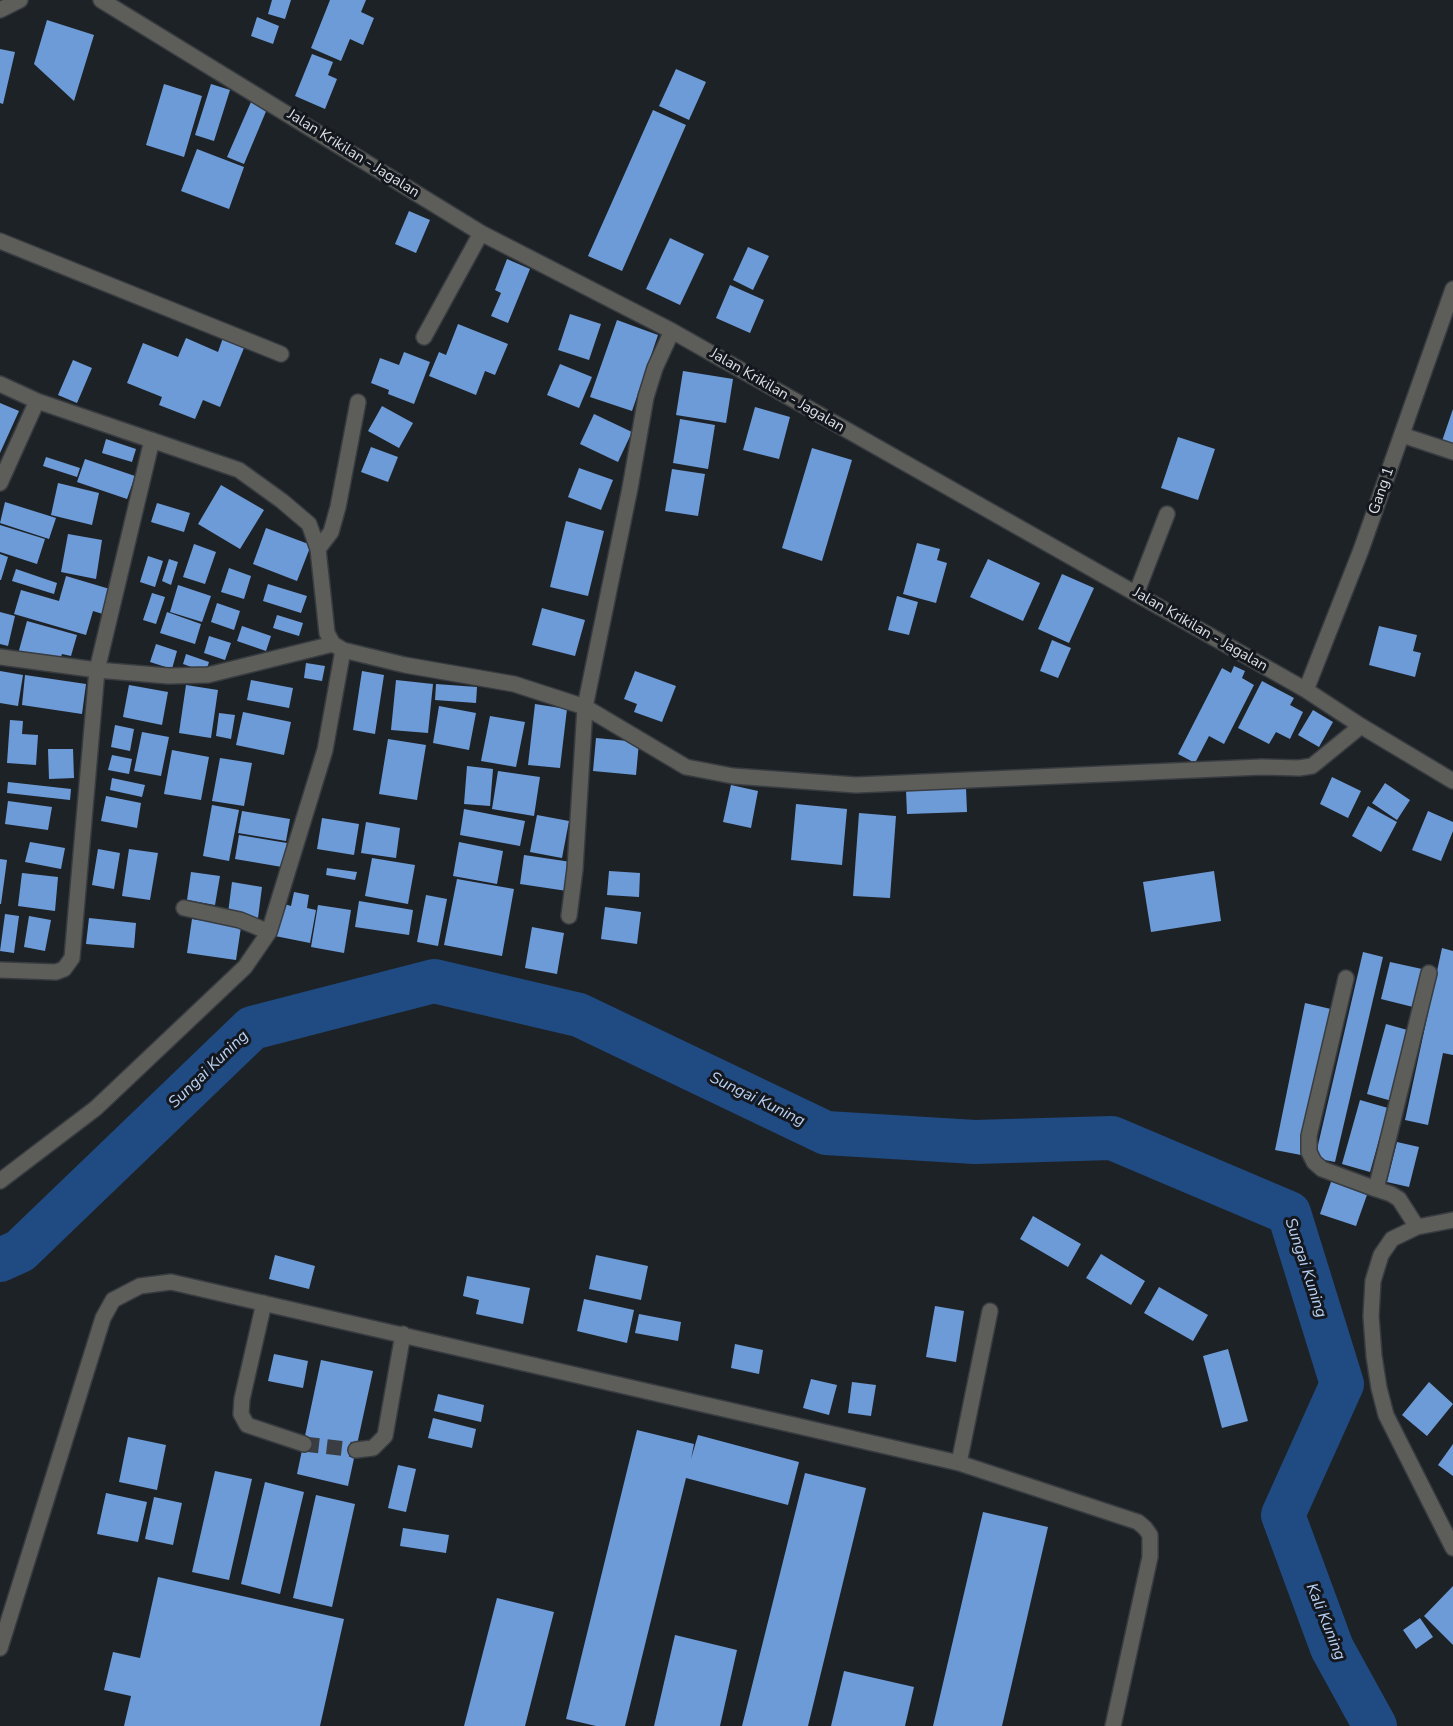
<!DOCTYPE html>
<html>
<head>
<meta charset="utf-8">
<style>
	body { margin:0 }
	canvas { display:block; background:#1d2227 }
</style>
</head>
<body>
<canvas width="1453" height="1726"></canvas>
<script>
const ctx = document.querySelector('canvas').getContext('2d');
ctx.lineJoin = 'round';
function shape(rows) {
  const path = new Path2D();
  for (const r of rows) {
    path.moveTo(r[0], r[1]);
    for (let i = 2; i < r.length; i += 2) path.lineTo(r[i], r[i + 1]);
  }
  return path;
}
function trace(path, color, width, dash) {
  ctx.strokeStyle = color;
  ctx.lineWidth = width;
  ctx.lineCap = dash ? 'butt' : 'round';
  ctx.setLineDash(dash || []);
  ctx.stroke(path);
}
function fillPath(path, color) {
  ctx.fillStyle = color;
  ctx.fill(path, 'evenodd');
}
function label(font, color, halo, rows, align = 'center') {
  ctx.font = font + ' "Nunito Sans",sans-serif';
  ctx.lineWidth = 6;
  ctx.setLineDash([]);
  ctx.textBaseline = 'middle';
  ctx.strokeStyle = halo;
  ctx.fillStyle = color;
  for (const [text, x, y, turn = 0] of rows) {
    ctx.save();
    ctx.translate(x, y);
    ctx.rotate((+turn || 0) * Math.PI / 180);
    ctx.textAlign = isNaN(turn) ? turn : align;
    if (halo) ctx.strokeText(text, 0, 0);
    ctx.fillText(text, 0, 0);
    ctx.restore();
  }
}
trace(shape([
	[0,1260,20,1251,252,1028,434,981,579,1015,826,1133,975,1142,1112,1138,1289,1213,1342,1384,1283,1515,1332,1648,1375,1726]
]), '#204b82', 44);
fillPath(shape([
	[272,0,291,0,285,19,268,14],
	[330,0,366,0,361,12,374,18,363,45,350,39,341,61,311,48],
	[257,17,279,26,273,44,251,36],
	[47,20,94,35,74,101,34,64],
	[0,49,15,52,3,104,0,103],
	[312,54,333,62,328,75,337,79,325,109,295,96],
	[676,69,706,82,689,120,659,106],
	[164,84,202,96,184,157,146,145],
	[211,84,230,90,214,141,195,135],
	[251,102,267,109,244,164,227,157],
	[653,110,686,125,622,271,588,256],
	[197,149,244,167,229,209,181,191],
	[409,211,430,220,416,253,395,244],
	[670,238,704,254,680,305,646,289],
	[748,247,769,256,753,290,733,280],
	[507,259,530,269,508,323,491,316,501,293,495,290],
	[730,285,764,300,750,333,716,318],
	[570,314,601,324,589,360,558,350],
	[617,320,658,335,632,411,590,397],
	[458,324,508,344,495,375,485,371,476,395,429,376,439,352,446,355],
	[224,335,246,343,220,407,203,400,195,419,159,405,162,397,127,383,143,343,178,357,186,338,218,352],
	[404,352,430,362,414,404,388,394,389,390,371,383,380,358,399,365],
	[73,360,92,368,77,403,58,395],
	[560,364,592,377,579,408,547,395],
	[683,371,733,379,726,423,676,415],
	[0,403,19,411,0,453],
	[382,406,413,423,399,448,368,431],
	[755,407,790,417,779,459,743,450],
	[1453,409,1453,448,1441,444],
	[594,414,632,432,618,462,580,444],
	[680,419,715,425,708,469,673,463],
	[1178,437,1215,449,1198,500,1161,488],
	[106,439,136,449,132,462,102,453],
	[371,447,398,457,388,482,361,472],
	[812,448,852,460,822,561,782,548],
	[46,457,80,468,77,477,43,466],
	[85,459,135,476,127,499,77,482],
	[579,468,613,480,601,510,568,497],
	[672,469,705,474,698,516,665,511],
	[58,483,99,493,92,525,51,515],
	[221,485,264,510,240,549,198,524],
	[5,502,56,518,49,539,0,523],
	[157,503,190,513,184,532,151,522],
	[566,521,604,531,588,596,550,587],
	[0,525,45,539,37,564,0,552],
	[266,528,311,545,297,581,253,564],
	[68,534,102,540,96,579,61,572],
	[917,543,940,549,937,560,947,563,936,603,903,594],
	[194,544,216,552,205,584,183,577],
	[0,554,8,557,1,580,0,580],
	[148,556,163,561,155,587,140,582],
	[169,559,178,562,171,585,162,581],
	[988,559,1040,583,1023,621,970,597],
	[229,568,251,576,244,599,221,592],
	[16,569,57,583,54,594,12,581],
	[1062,574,1094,588,1069,643,1038,629],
	[66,576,113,590,106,615,93,611,86,635,14,614,21,590,59,601],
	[268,584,307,596,301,613,263,601],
	[178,585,211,596,202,622,170,612],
	[152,593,165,597,156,624,143,620],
	[897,596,918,602,909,635,888,630],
	[217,603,240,611,234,630,211,622],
	[542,608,585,620,575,656,532,645],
	[0,612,15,616,8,646,0,644],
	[167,612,201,624,195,644,160,633],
	[277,615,303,623,299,636,273,628],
	[27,621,77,635,71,656,62,654,59,662,18,654],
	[242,626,271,636,266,651,237,641],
	[1379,626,1417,635,1413,651,1421,653,1415,677,1369,665],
	[209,636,231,643,225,660,204,653],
	[1052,640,1071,648,1058,678,1040,671],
	[156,644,177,651,172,669,150,662],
	[186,654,209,662,206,672,183,664],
	[306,663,325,666,322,681,304,678],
	[1234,666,1245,671,1242,678,1254,685,1224,744,1209,736,1195,763,1178,754,1222,668,1231,673],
	[0,671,23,675,18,706,0,703],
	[362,671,384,675,375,734,353,730],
	[635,671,676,686,662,722,634,712,637,704,624,699],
	[25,675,86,684,82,714,22,705],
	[251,680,293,688,289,708,247,700],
	[396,680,433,684,428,733,391,730],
	[1262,681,1294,698,1290,705,1303,712,1290,739,1276,732,1269,744,1238,728],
	[436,684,477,687,476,703,435,700],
	[129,685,168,692,162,725,123,717],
	[186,685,218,690,211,738,179,733],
	[535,704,567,709,560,768,528,765],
	[439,706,476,713,469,750,433,743],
	[1313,710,1333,722,1319,747,1298,735],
	[243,712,291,722,284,755,236,745],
	[219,713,235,715,231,739,216,736],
	[490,716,525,722,516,767,481,761],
	[10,720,23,721,22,734,38,735,36,765,7,763],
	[115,725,134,729,130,751,111,747],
	[142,732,169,737,161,776,134,771],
	[596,738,639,742,636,775,593,771],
	[388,739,426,745,417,800,379,794],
	[48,749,73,749,74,778,49,779],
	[172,750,209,757,201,800,164,794],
	[112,755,132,759,129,774,108,770],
	[220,758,252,763,244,806,212,801],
	[467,766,493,769,490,806,464,804],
	[498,771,540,777,534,816,492,809],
	[1332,777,1361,791,1348,818,1320,804],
	[112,778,145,785,142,797,110,790],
	[8,782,71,789,70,800,7,793],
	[1385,783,1410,800,1397,820,1372,803],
	[731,785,758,791,751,828,723,822],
	[966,788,967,812,907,814,906,790],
	[106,796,141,803,137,828,101,821],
	[8,801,52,807,48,830,5,824],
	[796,804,847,809,842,865,791,860],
	[212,805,239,810,229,861,203,856],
	[1368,806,1397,822,1381,852,1352,836],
	[464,809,525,821,520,846,460,835],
	[242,811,290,819,286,841,238,833],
	[1428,811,1453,822,1453,831,1441,861,1412,850],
	[859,813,896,816,890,898,853,896],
	[537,815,569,821,562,858,530,852],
	[322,818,359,824,354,855,317,849],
	[366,822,400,828,396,858,361,853],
	[239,835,287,843,282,867,235,859],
	[30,842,65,848,61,869,25,862],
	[459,842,503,851,497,884,453,876],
	[98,849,120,853,114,889,92,885],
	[129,849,158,853,150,900,122,896],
	[524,855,571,862,567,891,520,884],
	[372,858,415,865,408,904,365,896],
	[0,859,7,860,1,904,0,904],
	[327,868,357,872,355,880,326,875],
	[609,871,640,873,639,897,607,895],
	[1214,871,1221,921,1151,932,1143,882],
	[191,872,220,876,215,905,187,900],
	[22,873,58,877,55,911,18,906],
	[457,879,514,889,502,956,444,945],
	[232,882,262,887,258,918,228,913],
	[294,892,309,895,307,908,316,910,310,943,275,936,281,903,291,906],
	[426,895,447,899,438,946,417,942],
	[359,901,413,910,409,935,355,927],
	[318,905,351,910,344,953,311,947],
	[605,907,641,912,637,944,601,939],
	[5,914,19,916,14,953,0,951],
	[29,916,51,920,45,951,24,947],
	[89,918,136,923,134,948,86,944],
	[192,919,241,927,236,960,187,953],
	[532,927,564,933,557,974,525,968],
	[1442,948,1453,951,1453,1055,1443,1053,1428,1125,1405,1120],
	[1363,952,1383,957,1335,1162,1315,1158],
	[1390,962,1422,969,1413,1007,1381,999],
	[1305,1003,1331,1009,1301,1155,1275,1150],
	[1386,1024,1411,1031,1392,1101,1367,1094],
	[1360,1100,1388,1108,1370,1172,1342,1164],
	[1397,1142,1419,1147,1409,1187,1387,1182],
	[1332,1179,1368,1192,1356,1226,1320,1214],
	[1033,1216,1081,1244,1068,1267,1020,1239],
	[1101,1254,1145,1281,1131,1305,1086,1278],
	[275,1255,315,1266,309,1289,269,1279],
	[596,1255,648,1266,641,1300,589,1289],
	[467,1276,530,1288,523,1324,476,1314,479,1300,463,1296],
	[1159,1287,1208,1315,1193,1341,1144,1313],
	[584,1299,634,1310,627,1343,577,1331],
	[935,1306,964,1311,956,1362,926,1357],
	[639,1314,681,1322,678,1341,635,1333],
	[735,1344,763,1350,759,1374,731,1368],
	[1228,1349,1248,1421,1222,1428,1203,1356],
	[274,1354,308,1361,303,1388,268,1381],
	[321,1360,373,1371,348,1486,297,1474],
	[811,1379,837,1385,829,1415,803,1408],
	[852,1382,876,1385,871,1416,848,1413],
	[1429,1382,1453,1404,1427,1436,1402,1415],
	[438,1394,484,1405,481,1422,434,1411],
	[433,1418,476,1429,472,1448,428,1438],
	[637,1430,694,1444,691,1459,698,1435,799,1462,788,1505,686,1478,625,1726,596,1726,566,1719],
	[128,1437,166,1445,157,1490,119,1482],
	[1453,1444,1453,1476,1438,1465],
	[398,1465,416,1469,406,1512,388,1508],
	[215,1471,252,1479,229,1580,192,1572],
	[805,1473,866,1488,808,1726,742,1726],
	[265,1482,304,1492,280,1594,241,1584],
	[106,1493,147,1502,138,1542,97,1534],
	[316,1495,355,1504,332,1607,293,1598],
	[154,1497,182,1503,173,1545,145,1539],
	[983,1512,1048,1527,1002,1726,933,1726],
	[403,1528,449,1535,446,1553,400,1546],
	[158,1577,344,1619,320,1726,124,1726,131,1696,104,1690,113,1652,140,1658],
	[1453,1586,1453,1645,1424,1616],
	[497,1598,554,1612,525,1726,464,1726],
	[1420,1618,1433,1637,1416,1649,1403,1630],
	[675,1635,737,1650,720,1726,654,1726],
	[844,1671,914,1687,905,1726,831,1726]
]), '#6d9bd8');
trace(shape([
	[304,1444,356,1450]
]), '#3a3e43', 15, [15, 8]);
const minor = shape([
	[101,0,481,233,672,331,1306,690,1361,726,1453,781],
	[0,10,20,0],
	[0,241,281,354],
	[424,337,481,233],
	[0,384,37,401,239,470,282,501,309,524,318,549,327,633,333,644,343,650,405,665,514,684,585,707,630,488,646,397,655,368,672,331],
	[1402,435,1453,452],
	[0,483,37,401],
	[318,549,331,532,338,507,358,402],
	[1136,594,1167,514],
	[0,657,97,670,168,676,208,675,333,644],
	[1306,690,1361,550,1453,289],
	[184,908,240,920,269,932],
	[569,916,575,869,585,707,686,767,733,776,856,785,1262,767,1299,768,1312,766,1361,726],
	[0,970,56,972,64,969,72,958,97,670,152,440],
	[1429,973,1376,1189,1391,1194,1399,1199,1417,1227,1453,1220],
	[1346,978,1309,1136,1309,1152,1314,1162,1322,1169,1376,1189],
	[0,1181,96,1108,245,967,269,932,325,750,343,650],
	[1417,1227,1392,1239,1381,1255,1373,1281,1371,1316,1374,1356,1379,1388,1386,1415,1453,1548],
	[264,1303,242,1399,241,1414,247,1425,304,1444],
	[356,1450,373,1448,385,1436,403,1334],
	[959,1463,990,1311],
	[0,1648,103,1318,113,1300,140,1286,171,1282,959,1463,1138,1522,1145,1528,1150,1535,1150,1557,1113,1726]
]);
trace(minor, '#383c41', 18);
trace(minor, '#5d5e5a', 15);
label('15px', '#dcdfe3', '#14181e', [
	["Jalan Krikilan - Jagalan",353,154,32],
	["Jalan Krikilan - Jagalan",777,391,30],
	["Gang 1",1382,491,-71],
	["Jalan Krikilan - Jagalan",1200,630,30]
]);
label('italic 16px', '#b8d1f2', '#14181e', [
	["Sungai Kuning",209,1070,-44],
	["Sungai Kuning",757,1100,26],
	["Sungai Kuning",1305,1268,72],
	["Kali Kuning",1325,1622,68]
]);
</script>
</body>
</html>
